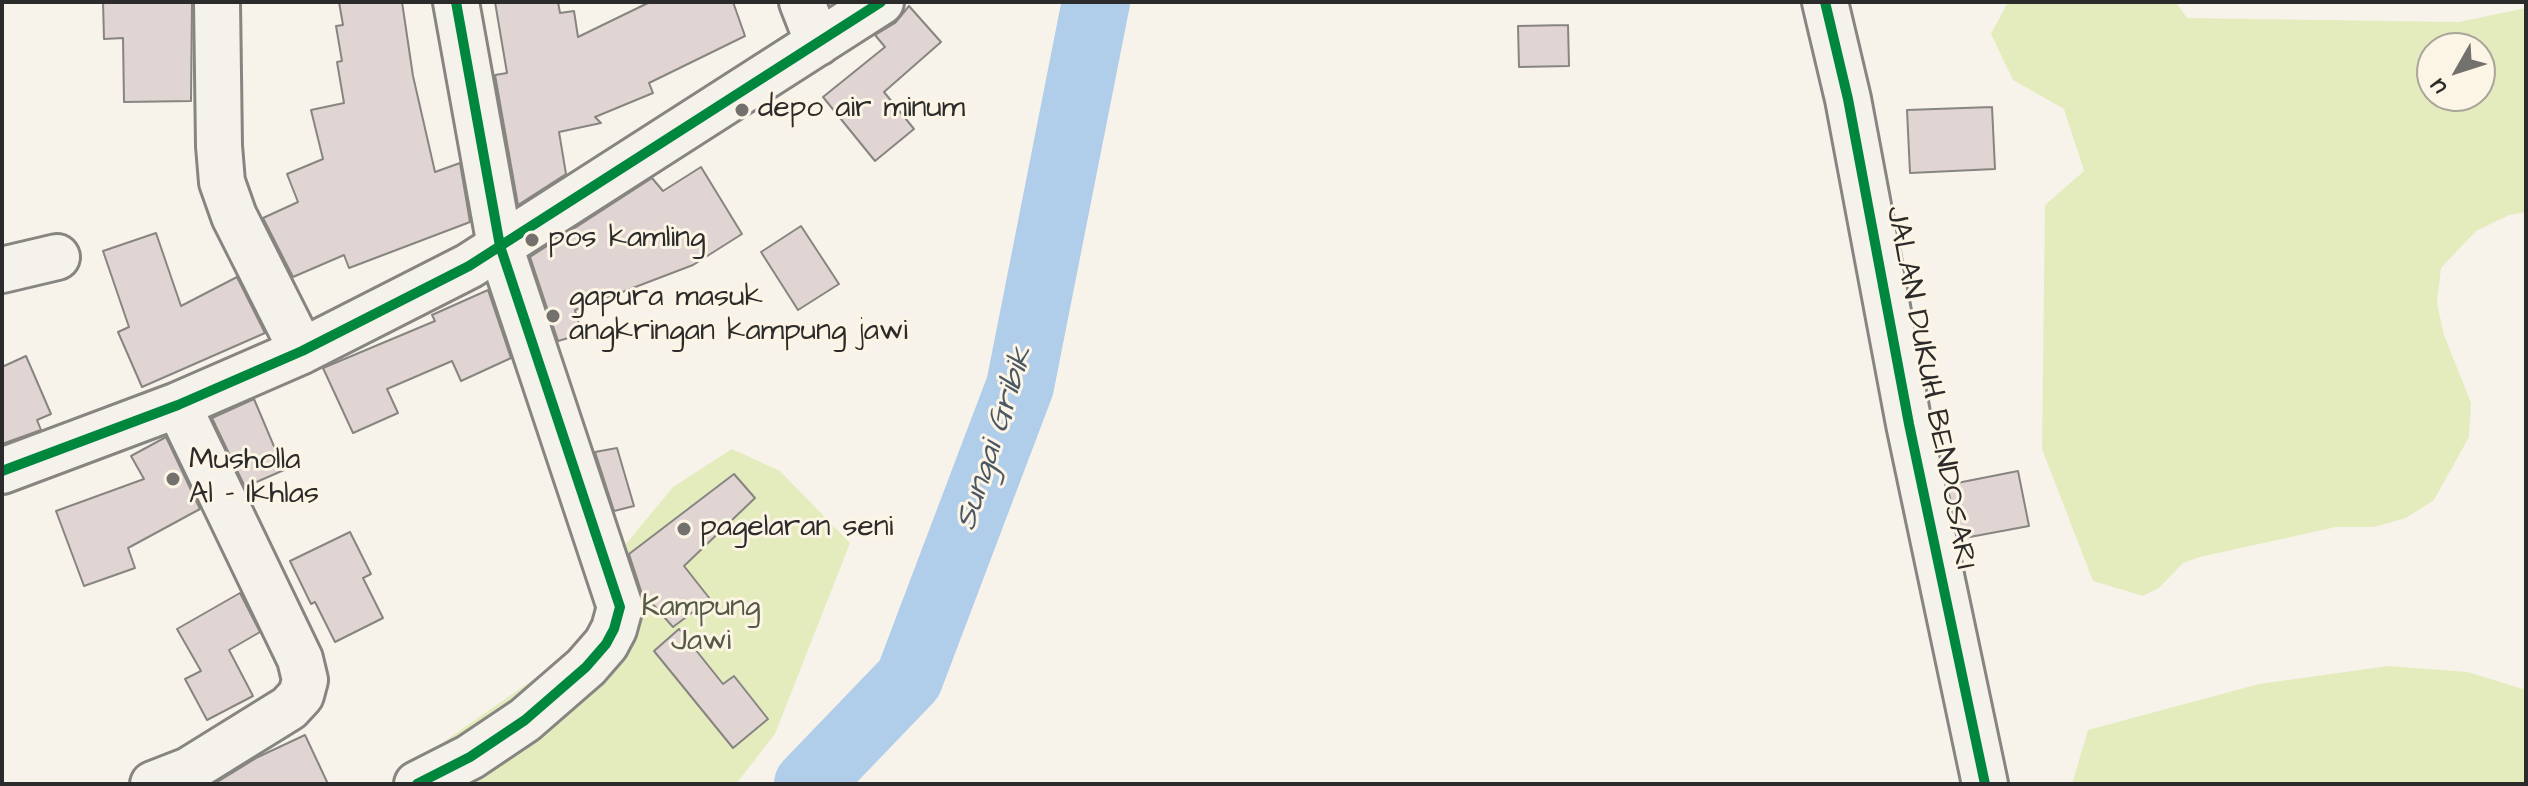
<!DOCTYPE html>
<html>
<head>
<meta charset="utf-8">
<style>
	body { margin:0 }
	#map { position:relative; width:2528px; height:786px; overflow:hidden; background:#f7f3ea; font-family:"Architects Daughter",sans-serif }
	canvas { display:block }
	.frame { position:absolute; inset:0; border:4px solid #2b2b2b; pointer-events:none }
	.north { position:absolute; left:2416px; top:32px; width:80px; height:80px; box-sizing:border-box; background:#fcf5e5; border:2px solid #a8a49b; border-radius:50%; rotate:231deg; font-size:22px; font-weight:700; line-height:32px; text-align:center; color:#2b2b2b }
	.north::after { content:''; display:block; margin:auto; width:28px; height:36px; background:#72716e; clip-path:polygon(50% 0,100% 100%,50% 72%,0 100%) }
</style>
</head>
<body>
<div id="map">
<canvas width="2528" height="786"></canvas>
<div class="frame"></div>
<div class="north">U</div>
</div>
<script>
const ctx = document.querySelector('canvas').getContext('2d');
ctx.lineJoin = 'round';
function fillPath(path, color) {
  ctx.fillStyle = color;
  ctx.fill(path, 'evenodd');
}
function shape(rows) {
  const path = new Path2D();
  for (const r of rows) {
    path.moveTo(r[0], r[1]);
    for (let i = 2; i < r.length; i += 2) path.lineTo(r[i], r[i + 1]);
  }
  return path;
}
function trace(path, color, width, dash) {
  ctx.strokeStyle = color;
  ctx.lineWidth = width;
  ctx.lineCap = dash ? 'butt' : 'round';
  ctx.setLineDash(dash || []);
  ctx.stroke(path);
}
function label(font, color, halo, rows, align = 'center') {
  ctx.font = font + ' "Architects Daughter",sans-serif';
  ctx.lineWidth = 6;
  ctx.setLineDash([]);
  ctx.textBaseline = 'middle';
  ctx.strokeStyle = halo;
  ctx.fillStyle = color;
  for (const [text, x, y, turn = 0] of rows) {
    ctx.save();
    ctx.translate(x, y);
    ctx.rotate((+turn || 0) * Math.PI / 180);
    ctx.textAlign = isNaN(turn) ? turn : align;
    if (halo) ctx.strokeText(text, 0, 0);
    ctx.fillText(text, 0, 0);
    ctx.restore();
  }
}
fillPath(shape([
	[2008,2,2176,2,2187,18,2459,22,2526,8,2526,212,2509,215,2476,231,2441,268,2437,303,2444,335,2471,403,2469,437,2434,500,2406,518,2374,527,2336,527,2200,557,2183,563,2159,588,2143,596,2093,581,2042,449,2045,205,2084,171,2064,109,2013,80,1991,34],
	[2432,48,2480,48,2480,96,2432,96],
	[732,449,780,471,850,543,775,734,736,784,437,784,419,759,548,669,590,645,596,580,673,487],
	[2388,666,2468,672,2526,690,2526,784,2072,784,2088,730,2259,684]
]), '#e4ecbe');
trace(shape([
	[808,784,909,679,1020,386,1096,2]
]), '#b0cdea', 68);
const building = shape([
	[103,2,192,2,191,101,124,102,123,38,104,39,103,2],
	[339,2,402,2,413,76,435,172,460,163,470,222,349,268,344,255,293,277,263,218,298,202,287,174,323,159,311,110,344,103,337,62,342,61,336,26,343,25,339,2],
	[495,2,558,2,560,13,574,11,578,37,650,2,733,2,745,36,649,83,653,93,595,117,601,123,559,132,566,174,518,205,495,75,507,73,495,2],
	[909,6,941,42,884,92,914,129,875,161,823,97,885,47,875,35,895,23,909,6],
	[1568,25,1569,66,1519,67,1518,26,1568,25],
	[1992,107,1995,169,1910,173,1907,110,1992,107],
	[701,167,742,234,693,265,575,310,582,334,558,341,530,257,652,178,663,191,701,167],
	[801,226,839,284,798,310,761,252,801,226],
	[156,233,181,306,237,277,265,333,142,387,118,332,129,327,103,251,156,233],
	[488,290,511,358,461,381,452,361,387,389,398,413,353,433,323,368,435,321,432,315,488,290],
	[26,356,51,414,37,420,41,430,2,444,2,367,26,356],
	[254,399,284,470,245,487,212,418,254,399],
	[166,437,200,509,128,548,135,568,84,586,56,511,144,479,131,456,166,437],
	[617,448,634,506,614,511,595,452,617,448],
	[2018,471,2029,526,1959,539,1947,485,2018,471],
	[734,474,755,498,684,566,710,599,673,627,641,591,629,554,734,474],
	[350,532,371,574,363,578,383,618,335,642,315,602,311,604,290,561,350,532],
	[240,593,260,632,229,650,253,696,207,720,185,679,201,671,177,629,240,593],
	[679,629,723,684,734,676,768,719,733,748,654,651,679,629],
	[305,735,328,784,214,784,258,757,305,735]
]);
fillPath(building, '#e1d5d3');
trace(building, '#878581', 2);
const minor = shape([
	[217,2,219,146,222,182,234,216,302,351],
	[802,2,818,43],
	[1825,2,1848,99,1909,424,1985,784],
	[2,270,57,257],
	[2,471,178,405,302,351,469,266,881,2],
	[153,784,189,770,289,708,301,695,305,680,300,659,178,405],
	[417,784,470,757,525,720,586,667,606,644,614,629,620,607,500,246,456,2]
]);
trace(minor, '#878581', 50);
trace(minor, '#f5f2ec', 44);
trace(shape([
	[1825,2,1848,99,1909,424,1985,784],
	[2,471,178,405,302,351,469,266,881,2],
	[417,784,470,757,525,720,586,667,606,644,614,629,620,607,500,246,456,2]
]), '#00873e', 10);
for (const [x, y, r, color] of [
	[742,110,8,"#72716e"],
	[532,240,8,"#72716e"],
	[553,316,8,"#72716e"],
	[173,479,8,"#72716e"],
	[684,529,8,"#72716e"]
]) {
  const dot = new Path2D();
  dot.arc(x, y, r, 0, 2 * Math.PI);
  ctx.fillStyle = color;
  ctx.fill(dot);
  trace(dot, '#fcf5e5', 3);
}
label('30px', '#2b2b2b', '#fcf5e5', [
	["depo air minum",758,110],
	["pos kamling",548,240],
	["gapura masuk",569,299],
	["angkringan kampung jawi",569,333],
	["Musholla",189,462],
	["Al - Ikhlas",189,496],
	["pagelaran seni",700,529]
], 'left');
label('30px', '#2b2b2b', '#fcf5e5', [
	["JALAN DUKUH BENDOSARI",1929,388,79]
]);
label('30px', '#555a47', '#fcf5e5', [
	["Kampung",701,609],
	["Jawi",701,643]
]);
label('italic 32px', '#4a5764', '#fcf5e5', [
	["Sungai Gribik",996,439,-72]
]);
</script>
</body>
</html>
